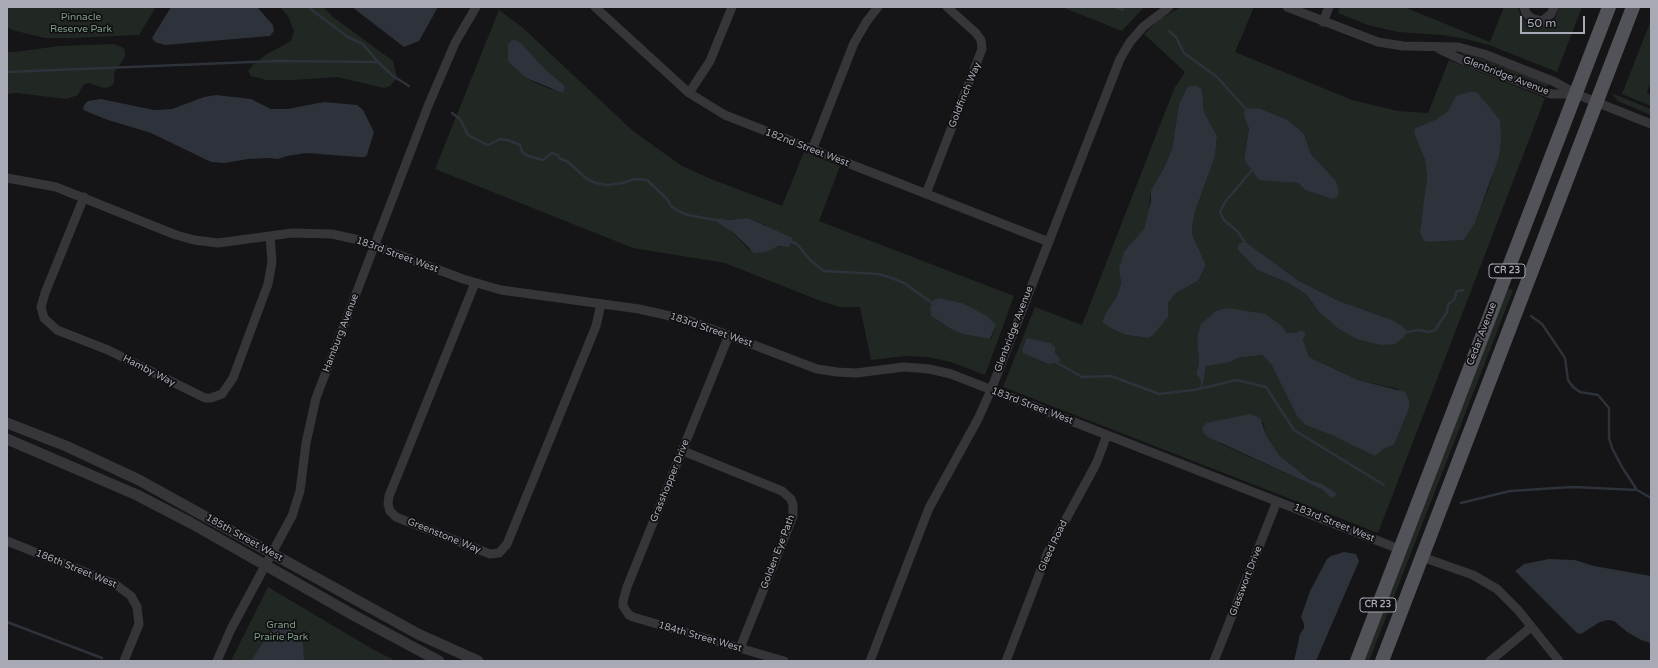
<!DOCTYPE html>
<html>
<head>
<meta charset="utf-8">
<style>
	body { margin:0 }
	#map { position:relative; width:1658px; height:668px; overflow:hidden; background:#151416; font-family:"Varela Round",sans-serif }
	canvas { display:block }
	.frame { position:absolute; inset:0; border:8px solid #a7a9b5; pointer-events:none }
	.scale { position:absolute; left:1520px; top:16px; width:65px; height:18px; box-sizing:border-box; border:2px solid #a7a9b5; border-top:0; padding-left:5px; font-size:12px; line-height:14px; white-space:nowrap; color:#a7a9b5; -webkit-text-stroke:3px #100f11; paint-order:stroke }
</style>
</head>
<body>
<div id="map">
<canvas width="1658" height="668"></canvas>
<div class="frame"></div>
<div class="scale">50 m</div>
</div>
<script>
const ctx = document.querySelector('canvas').getContext('2d');
ctx.lineJoin = 'round';
function fillPath(path, color) {
  ctx.fillStyle = color;
  ctx.fill(path, 'evenodd');
}
function shape(rows) {
  const path = new Path2D();
  for (const r of rows) {
    path.moveTo(r[0], r[1]);
    for (let i = 2; i < r.length; i += 2) path.lineTo(r[i], r[i + 1]);
  }
  return path;
}
function trace(path, color, width, dash) {
  ctx.strokeStyle = color;
  ctx.lineWidth = width;
  ctx.lineCap = dash ? 'butt' : 'round';
  ctx.setLineDash(dash || []);
  ctx.stroke(path);
}
function label(font, color, halo, rows, align = 'center') {
  ctx.font = font + ' "Varela Round",sans-serif';
  ctx.lineWidth = 3.5;
  ctx.setLineDash([]);
  ctx.textBaseline = 'middle';
  ctx.strokeStyle = halo;
  ctx.fillStyle = color;
  for (const [text, x, y, turn = 0] of rows) {
    ctx.save();
    ctx.translate(x, y);
    ctx.rotate((+turn || 0) * Math.PI / 180);
    ctx.textAlign = isNaN(turn) ? turn : align;
    if (halo) ctx.strokeText(text, 0, 0);
    ctx.fillText(text, 0, 0);
    ctx.restore();
  }
}
fillPath(shape([
	[7,7,156,7,139,35,71,38,45,38,12,30,7,27],
	[280,7,323,7,333,17,393,61,397,78,390,86,384,88,337,77,294,80,266,80,251,76,248,71,254,64,267,54,291,41,294,31,288,16],
	[1062,7,1144,7,1122,31],
	[1181,7,1254,7,1235,52,1352,100,1398,111,1428,113,1449,60,1545,98,1378,533,1003,387,1035,307,1082,325,1174,89,1185,72,1144,34,1160,19],
	[1188,86,1202,89,1204,112,1217,136,1215,155,1195,212,1192,228,1192,234,1206,265,1198,281,1176,293,1168,303,1168,317,1148,338,1126,335,1112,329,1107,311,1116,298,1121,284,1120,275,1135,241,1144,229,1148,216,1151,190,1166,164,1172,149,1179,104],
	[1477,92,1483,99,1492,178,1489,187,1475,223,1464,240,1430,242,1421,224,1425,203,1427,178,1425,160,1414,133,1415,128,1437,119],
	[1261,109,1288,120,1304,134,1311,154,1336,181,1332,199,1305,190,1298,183,1259,179,1244,160,1249,128],
	[1245,242,1299,281,1339,301,1402,326,1319,312,1306,294,1288,283,1257,270,1238,250],
	[1281,325,1287,333,1295,333,1302,330,1306,333,1303,339,1309,357,1358,380,1398,389,1409,409,1394,445,1383,449,1334,436,1305,425,1297,415,1271,364,1262,355,1237,358,1231,362,1210,364,1206,366,1200,388,1201,380,1196,374,1199,364,1197,337],
	[1263,422,1266,435,1279,455,1310,480,1327,488,1331,498,1323,490,1219,443],
	[1340,7,1404,7,1490,42,1504,7,1518,7,1520,14,1526,22,1540,26,1552,21,1556,17,1559,7,1582,7,1557,72,1489,45,1466,39,1442,35,1398,32,1368,25,1338,13],
	[499,10,523,28,633,131,682,166,711,179,782,206,804,152,840,166,819,221,1014,296,985,375,951,362,928,357,906,356,871,360,860,307,840,307,818,300,725,263,633,248,435,169],
	[521,43,545,69,565,86,550,89,536,83,526,78,508,62,508,45],
	[720,218,725,220,748,218,765,225,784,246,772,248,766,252,749,250],
	[939,298,962,303,996,325,991,339,962,334,951,329,931,316,930,308],
	[1651,20,1651,82,1647,91,1648,94,1651,95,1651,106,1622,94],
	[114,44,124,48,125,54,124,59,114,72,114,83,110,87,104,88,88,83,83,85,78,95,67,99,16,93,7,94,7,52,15,52,59,46],
	[1463,52,1549,83,1547,87,1462,54],
	[1611,93,1651,109,1651,115,1618,101],
	[1507,288,1513,290,1495,337,1369,661,1362,661],
	[268,587,374,650,396,661,231,661]
]), '#212823');
fillPath(shape([
	[171,7,257,7,273,25,274,31,270,36,165,45,155,42,152,38],
	[352,7,438,7,419,41,404,47],
	[513,39,521,43,545,69,565,86,563,93,526,78,508,62,508,45],
	[1188,86,1197,86,1202,89,1204,112,1217,136,1215,156,1195,212,1192,228,1192,234,1206,265,1198,281,1176,293,1168,303,1168,317,1153,335,1148,338,1126,335,1112,329,1102,322,1107,311,1116,298,1121,284,1119,268,1124,252,1144,229,1151,201,1151,190,1166,164,1172,149,1179,104],
	[1469,92,1477,92,1500,120,1501,139,1499,157,1475,223,1464,240,1430,242,1424,241,1420,232,1427,178,1425,160,1414,133,1415,128,1437,119,1448,111,1456,96],
	[216,95,251,99,271,109,288,109,324,102,357,105,363,110,374,132,367,155,365,157,358,157,306,153,287,156,278,159,269,158,248,159,225,163,211,162,151,133,108,120,83,110,84,105,88,101,101,99,154,110,172,109,204,97],
	[1245,108,1261,109,1288,120,1304,134,1311,154,1336,181,1339,192,1336,198,1332,199,1305,190,1298,183,1259,180,1244,160,1249,128,1244,116],
	[720,218,726,220,748,218,793,238,789,247,779,246,766,252,754,253,733,232,718,223],
	[1244,241,1299,281,1339,301,1394,321,1402,326,1407,332,1404,337,1395,344,1381,345,1357,339,1339,329,1319,312,1306,294,1288,283,1257,270,1238,250,1238,245],
	[939,298,962,303,987,316,996,325,990,339,962,334,951,329,931,316,930,308,934,300],
	[1228,308,1265,314,1281,325,1287,333,1295,333,1302,330,1306,333,1303,339,1309,357,1358,380,1405,392,1409,400,1409,409,1394,445,1383,449,1375,456,1334,436,1305,425,1297,416,1271,364,1262,355,1237,358,1231,362,1206,366,1202,388,1200,388,1201,380,1196,374,1199,364,1197,337,1201,324,1216,311],
	[1027,338,1050,343,1055,347,1055,353,1060,359,1059,362,1049,364,1023,353,1022,350],
	[1250,414,1260,418,1266,435,1279,455,1310,480,1322,484,1336,493,1335,496,1331,498,1323,490,1210,438,1204,434,1202,428,1206,423],
	[1344,552,1356,554,1359,561,1316,661,1294,661,1300,634,1304,628,1304,624,1301,617,1310,591,1327,559,1331,556],
	[1549,559,1575,560,1594,566,1651,576,1651,643,1641,640,1627,632,1614,621,1608,620,1600,622,1581,634,1577,633,1515,571,1524,564],
	[279,626,289,628,301,640,303,645,304,661,251,661,270,632]
]), '#2d323b');
trace(shape([
	[308,7,348,37,363,44,378,62,393,76,409,86],
	[1116,7,1123,10],
	[1169,31,1176,37,1184,53,1217,77,1245,108],
	[7,72,276,61,378,62],
	[452,113,460,119,468,135,485,144,488,145,500,139,508,140,520,145,522,152,528,156,543,160,552,153,558,155,559,158,568,162,587,179,596,183,607,185,623,183,635,179,647,180,667,199,671,206,680,212,688,215,722,221],
	[789,241,797,244,810,260,824,271,878,274,889,277,904,283,935,305],
	[1244,241,1238,232,1224,220,1220,212,1225,202,1252,170],
	[1531,316,1542,324,1565,358,1568,380,1573,387,1580,392,1598,395,1609,408,1609,438,1612,448,1622,467,1637,490],
	[1407,332,1419,330,1429,332,1435,330,1447,312,1448,304,1454,300,1457,291,1463,290],
	[1054,361,1082,377,1111,376,1159,394,1194,390,1237,380,1266,387,1294,430,1384,485],
	[1461,503,1510,491,1572,487,1637,490,1651,498],
	[7,622,102,658]
]), '#2d323b', 2.5);
trace(shape([
	[595,7,689,93,725,115,1049,242],
	[1287,7,1378,42,1403,46,1458,47,1484,54,1555,82,1576,94,1651,124],
	[1524,7,1526,13,1531,18,1542,21,1551,14,1554,7],
	[1323,22,1329,7],
	[1439,49,1460,59,1551,94,1576,94],
	[689,93,710,61,732,7],
	[812,150,854,43,867,21,878,7],
	[7,178,56,187,176,235,194,240,218,243,292,233,332,234,359,240,463,279,501,290,639,309,688,320,817,369,837,372,856,373,904,367,929,369,951,374,1399,549],
	[926,194,982,49,981,40,976,33,947,7],
	[84,197,45,293,41,307,44,318,57,330,108,350,205,398,211,398,222,394,233,378,268,284,272,262,270,236],
	[475,283,389,496,388,504,390,511,396,517,490,554,499,553,507,544,596,326,601,304],
	[729,335,627,587,623,601,623,606,629,615,633,617,784,661],
	[683,451,782,491,791,499,793,505,793,516,740,648],
	[7,541,115,584,131,596,137,607,139,624,124,661],
	[1422,557,1473,575,1497,589,1518,610,1559,661],
	[217,661,231,629,292,516,300,491,306,443,316,398,428,106,455,43,476,7],
	[870,661,929,508,978,419,991,390,1120,59,1130,42,1143,27,1169,7],
	[1006,661,1047,554,1096,464,1107,435],
	[1214,661,1277,501],
	[1490,661,1531,627]
]), '#36353a', 9);
trace(shape([
	[7,423,66,446,139,480,418,634,478,661],
	[7,439,137,495,191,523,355,616,439,661]
]), '#36353a', 11);
trace(shape([
	[1357,661,1609,7],
	[1382,661,1633,7]
]), '#525259', 14);
for (const [x, y, w] of [
	[1507,271,36],
	[1378,605,36]
]) {
  const box = new Path2D();
  box.roundRect(x - w / 2, y - 7, w, 14, 3);
  ctx.fillStyle = '#100f11';
  ctx.fill(box);
  trace(box, '#a7a9b5', 1);
}
label('bold 9px', '#a7a9b5', null, [
	["CR 23",1507,271],
	["CR 23",1378,605]
]);
label('10px', '#7f9f87', '#100f11', [
	["Pinnacle",81,17],
	["Reserve Park",81,29],
	["Grand",281,625],
	["Prairie Park",281,637]
]);
label('10px', '#a7a9b5', '#100f11', [
	["Glenbridge Avenue",1506,76,21],
	["Goldfinch Way",965,95,-68],
	["182nd Street West",807,148,21],
	["183rd Street West",397,255,20],
	["Glenbridge Avenue",1014,329,-69],
	["183rd Street West",711,330,19],
	["Hamburg Avenue",341,333,-69],
	["Cedar Avenue",1482,334,-69],
	["Hamby Way",149,371,27],
	["183rd Street West",1032,406,21],
	["Grasshopper Drive",670,481,-68],
	["183rd Street West",1334,523,22],
	["Greenstone Way",444,536,22],
	["185th Street West",244,538,29],
	["Gleed Road",1053,546,-65],
	["Golden Eye Path",778,552,-69],
	["186th Street West",76,569,22],
	["Glasswort Drive",1246,581,-69],
	["184th Street West",700,637,16]
]);
</script>
</body>
</html>
